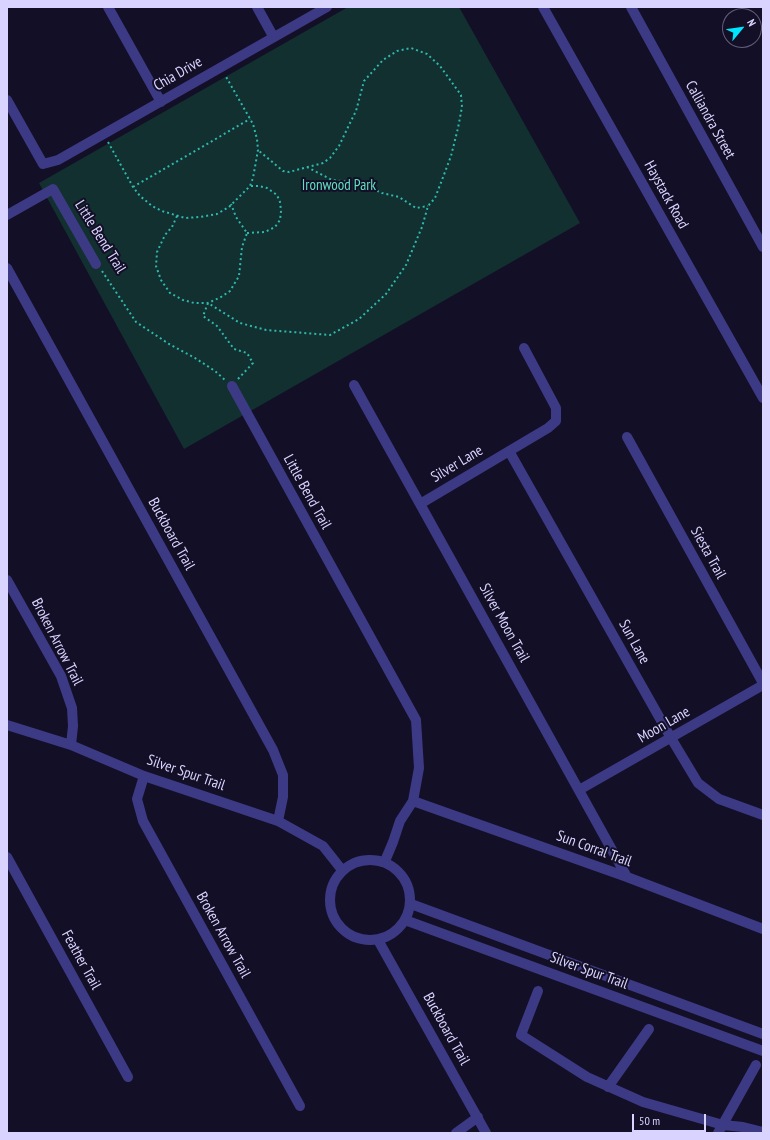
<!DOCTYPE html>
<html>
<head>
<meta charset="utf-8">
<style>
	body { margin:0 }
	#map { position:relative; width:770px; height:1140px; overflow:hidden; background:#130f26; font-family:"PT Sans Narrow",sans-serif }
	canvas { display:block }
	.frame { position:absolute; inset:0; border:8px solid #d9d4ff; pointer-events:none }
	.north { position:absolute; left:722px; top:8px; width:40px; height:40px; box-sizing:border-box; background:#130f26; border:1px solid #625e7d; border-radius:50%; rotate:61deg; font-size:11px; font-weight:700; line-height:16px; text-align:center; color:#d9d4ff }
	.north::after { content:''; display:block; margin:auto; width:14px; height:18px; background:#00e5ff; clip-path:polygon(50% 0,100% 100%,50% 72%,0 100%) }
	.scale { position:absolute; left:632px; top:1114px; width:74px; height:18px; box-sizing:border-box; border:2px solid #d9d4ff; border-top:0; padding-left:5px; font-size:12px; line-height:14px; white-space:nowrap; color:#d9d4ff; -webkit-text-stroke:3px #130f26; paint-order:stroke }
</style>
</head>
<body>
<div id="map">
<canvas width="770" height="1140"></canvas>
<div class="frame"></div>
<div class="north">N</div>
<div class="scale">50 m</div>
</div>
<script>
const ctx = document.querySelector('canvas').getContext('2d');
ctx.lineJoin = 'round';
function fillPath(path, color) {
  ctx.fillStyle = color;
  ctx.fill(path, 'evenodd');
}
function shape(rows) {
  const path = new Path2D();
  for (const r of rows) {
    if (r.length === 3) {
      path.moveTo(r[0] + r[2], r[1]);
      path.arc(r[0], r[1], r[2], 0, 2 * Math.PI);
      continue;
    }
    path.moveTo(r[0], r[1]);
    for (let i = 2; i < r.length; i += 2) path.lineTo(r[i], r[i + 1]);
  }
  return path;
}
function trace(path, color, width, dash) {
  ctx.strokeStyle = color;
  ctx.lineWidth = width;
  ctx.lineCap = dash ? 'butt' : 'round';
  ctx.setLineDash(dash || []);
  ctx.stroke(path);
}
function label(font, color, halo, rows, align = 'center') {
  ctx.font = font + ' "PT Sans Narrow",sans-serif';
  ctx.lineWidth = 4;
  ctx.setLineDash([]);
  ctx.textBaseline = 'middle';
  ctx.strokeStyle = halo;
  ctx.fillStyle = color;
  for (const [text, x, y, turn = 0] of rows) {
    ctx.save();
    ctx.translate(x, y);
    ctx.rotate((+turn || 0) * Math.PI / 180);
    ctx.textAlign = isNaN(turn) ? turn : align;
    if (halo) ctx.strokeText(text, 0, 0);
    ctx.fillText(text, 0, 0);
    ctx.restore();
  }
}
fillPath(shape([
	[348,7,459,7,580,223,184,449,39,183]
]), '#12302f');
trace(shape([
	[108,142,133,187,140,196,152,206,162,211,185,218,200,217,217,214,229,207,250,186,253,178,258,150,257,139,253,124,225,75],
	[307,167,332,180,360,183,382,193,399,197,416,208,428,206],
	[133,187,250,119],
	[177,216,172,227,165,235,157,252,156,266,161,280,170,293,183,300,194,303,208,303,221,297,230,291,239,276,242,247,247,233,236,217,231,204],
	[247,233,265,232,275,227,280,220,281,211,280,202,277,195,267,188,259,186,250,186],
	[102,271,136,322,169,344,195,358,215,371,225,380],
	[238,379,253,363,247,353,234,349,217,326,203,316,208,303,240,323,266,330,330,335,359,319,386,294,406,265,422,227,428,206,435,198,442,180,451,156,458,128,462,107,461,95,440,66,427,54,411,48,397,51,383,60,364,81,356,111,350,123,339,146,330,158,323,163,289,172,283,171,258,150]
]), '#2fb8b0', 2, [2, 3]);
trace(shape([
	[108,7,161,102],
	[257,7,273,36],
	[543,7,763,398],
	[631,7,763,247],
	[7,100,43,164,58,160,327,7],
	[7,215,53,189,96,264],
	[7,268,273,750,283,775,283,797,278,821],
	[354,385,627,877],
	[232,386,416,720,419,768,413,801,400,821,393,842,385,861],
	[627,437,763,683],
	[509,451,671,738,698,783,719,799,763,815],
	[420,504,548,428,556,421,556,408,524,348],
	[7,580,61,676,72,708,73,726,71,745],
	[7,725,71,745,144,776,278,821,323,846,342,870],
	[144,776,137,799,143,821,300,1106],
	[579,790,763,685],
	[413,801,627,877,763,929],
	[7,857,128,1077],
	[370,900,40],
	[411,904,763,1034],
	[405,920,763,1051],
	[378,940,486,1133],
	[538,991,521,1035,587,1077,643,1102,723,1125,743,1127,763,1132],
	[608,1087,649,1029],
	[456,1133,478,1117],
	[718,1133,756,1065]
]), '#3d3a85', 10);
label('15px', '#d9d4ff', '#130f26', [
	["Chia Drive",178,74,-30],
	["Calliandra Street",710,120,61],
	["Haystack Road",666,195,61],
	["Little Bend Trail",100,237,58],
	["Silver Lane",457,464,-31],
	["Little Bend Trail",307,492,61],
	["Buckboard Trail",171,534,61],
	["Siesta Trail",708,553,61],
	["Silver Moon Trail",504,623,61],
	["Broken Arrow Trail",57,642,63],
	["Sun Lane",634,642,61],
	["Moon Lane",664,725,-30],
	["Silver Spur Trail",186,773,19],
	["Sun Corral Trail",594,849,20],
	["Broken Arrow Trail",223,935,61],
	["Feather Trail",81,960,61],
	["Silver Spur Trail",589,971,20],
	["Buckboard Trail",446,1029,61]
]);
label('15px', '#5fe0c0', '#130f26', [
	["Ironwood Park",339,186]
]);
</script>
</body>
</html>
